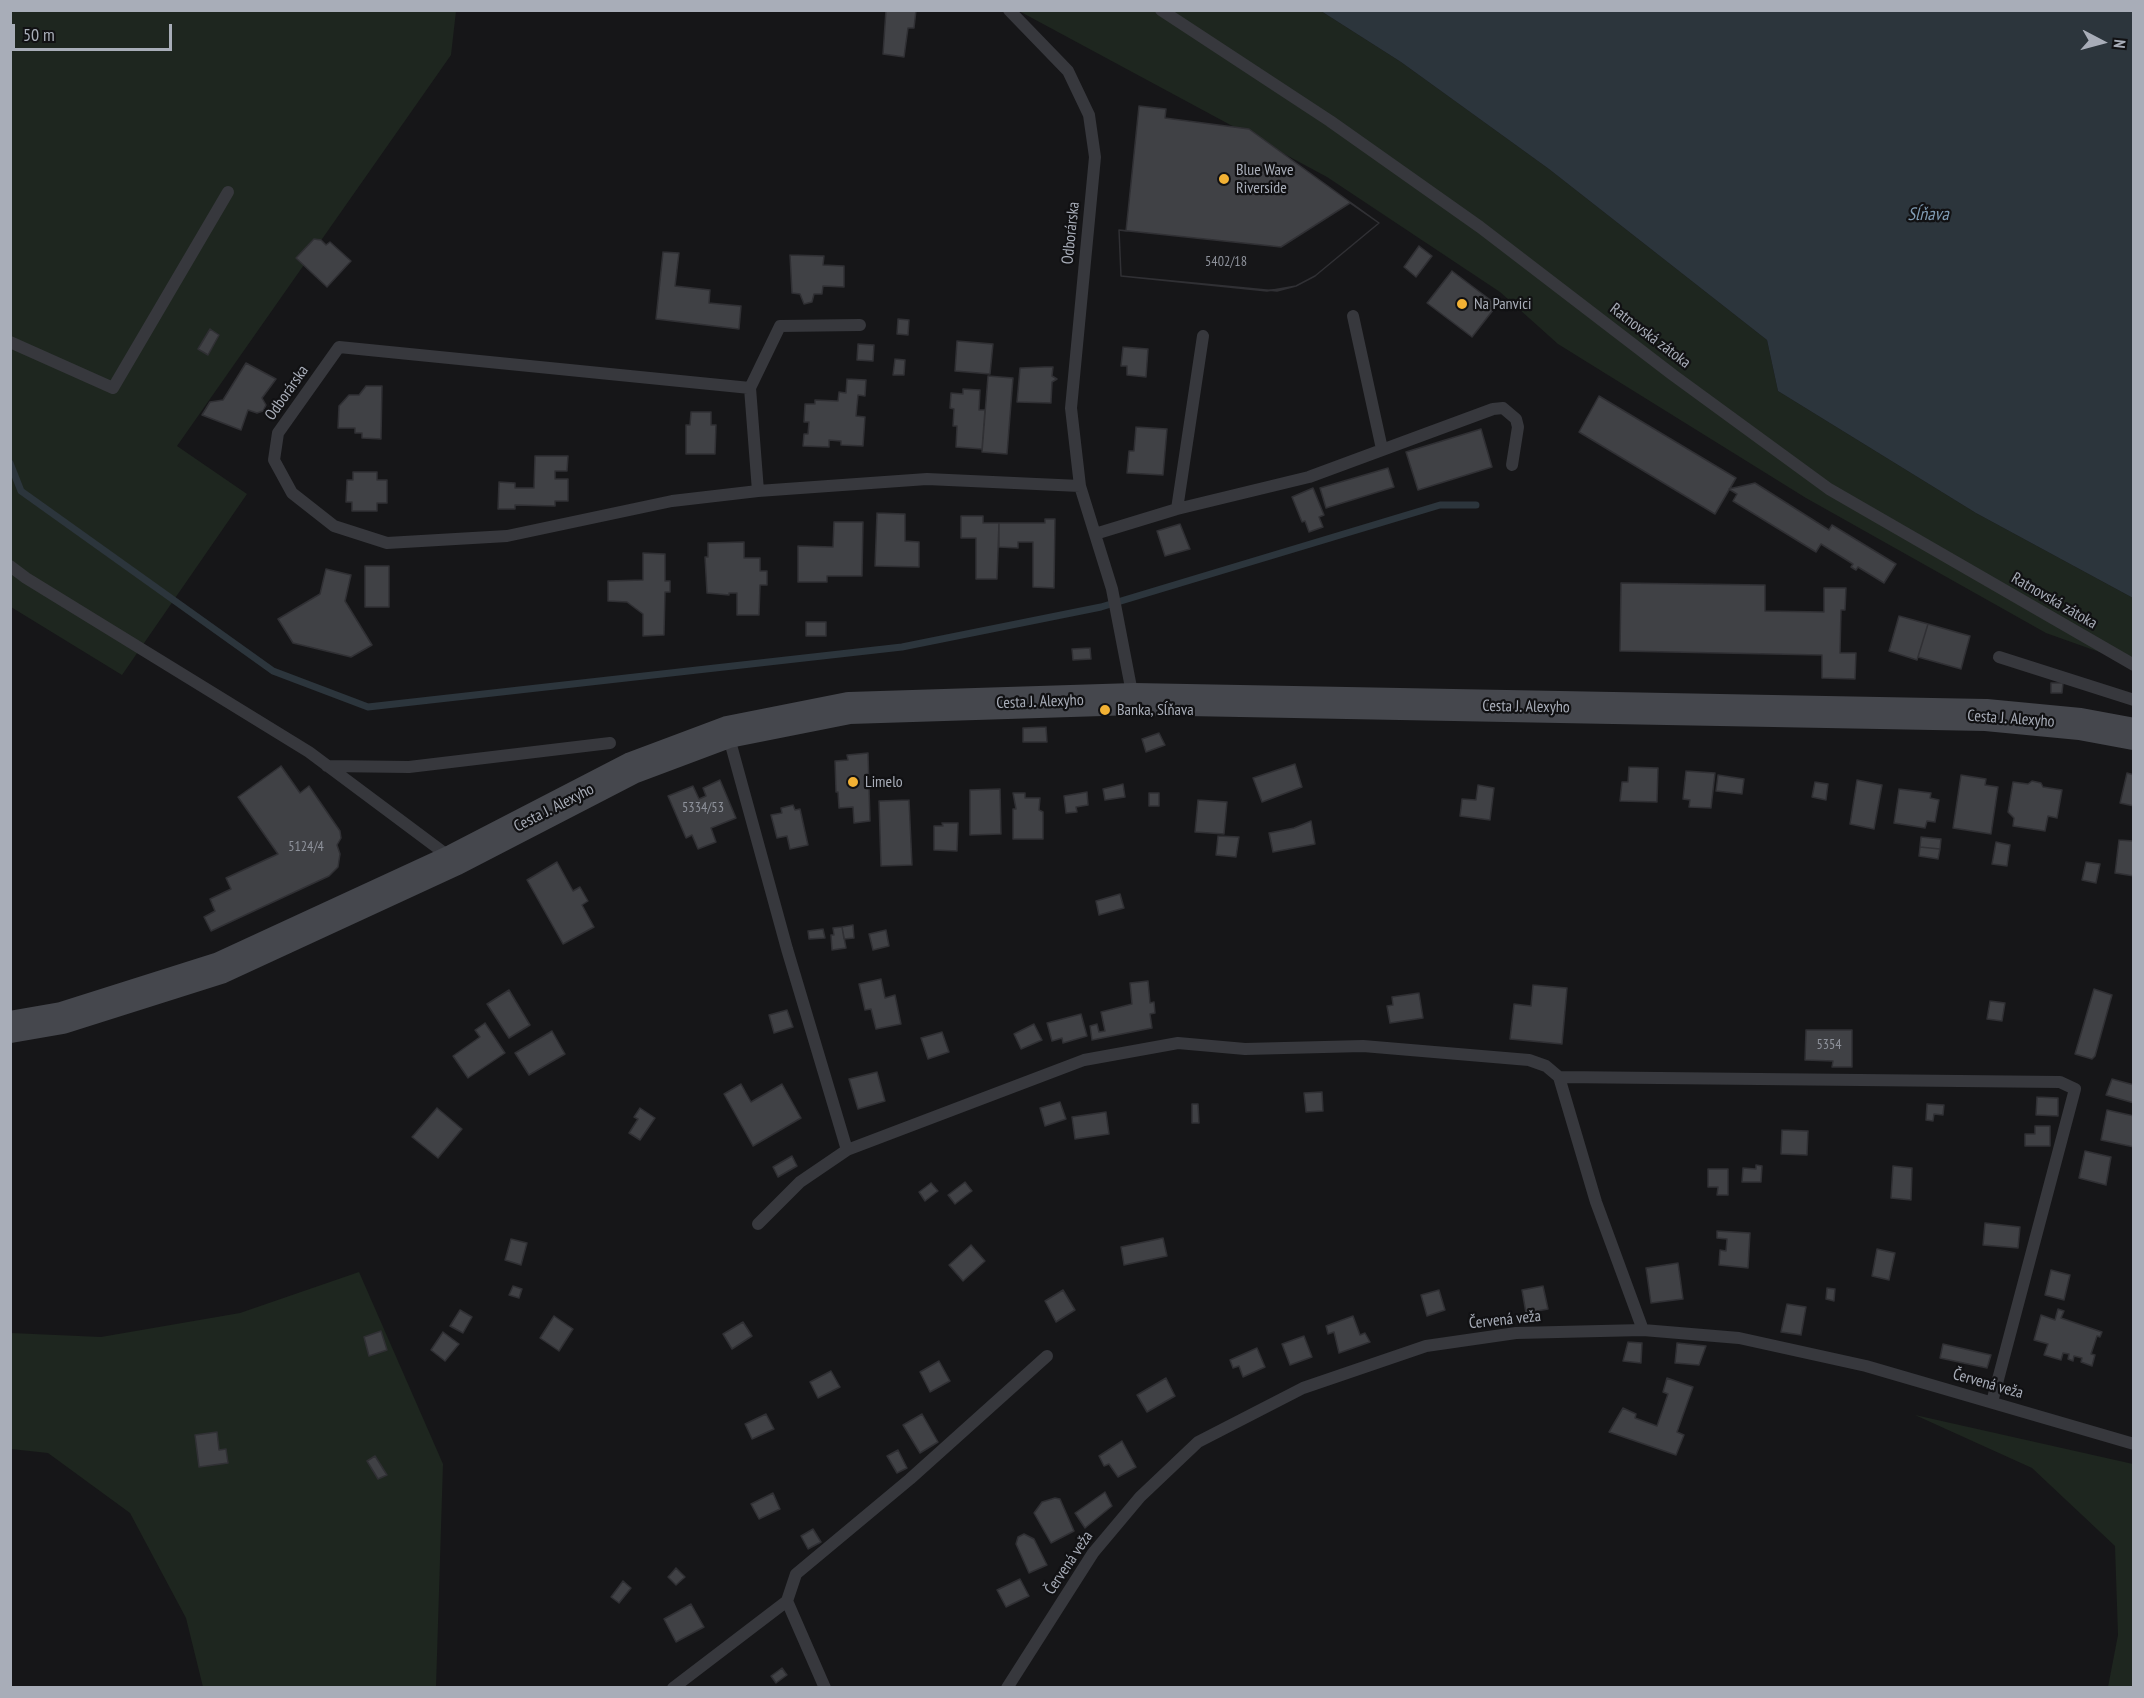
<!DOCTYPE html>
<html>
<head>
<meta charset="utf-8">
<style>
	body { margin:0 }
	#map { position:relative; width:2144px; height:1698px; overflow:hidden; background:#161618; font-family:"PT Sans Narrow",sans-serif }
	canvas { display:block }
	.frame { position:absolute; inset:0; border:12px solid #a8adb8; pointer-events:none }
	.north { position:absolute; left:2072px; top:12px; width:60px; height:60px; -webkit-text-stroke:4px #111113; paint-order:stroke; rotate:96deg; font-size:16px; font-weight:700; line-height:24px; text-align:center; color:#a8adb8 }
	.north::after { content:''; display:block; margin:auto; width:21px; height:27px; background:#a8adb8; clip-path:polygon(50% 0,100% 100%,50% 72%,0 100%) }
	.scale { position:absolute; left:12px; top:24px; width:160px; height:27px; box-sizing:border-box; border:3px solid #a8adb8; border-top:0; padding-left:8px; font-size:18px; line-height:21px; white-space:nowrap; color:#a8adb8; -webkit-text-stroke:4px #111113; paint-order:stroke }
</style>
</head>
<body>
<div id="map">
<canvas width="2144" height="1698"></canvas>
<div class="frame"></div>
<div class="north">N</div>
<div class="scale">50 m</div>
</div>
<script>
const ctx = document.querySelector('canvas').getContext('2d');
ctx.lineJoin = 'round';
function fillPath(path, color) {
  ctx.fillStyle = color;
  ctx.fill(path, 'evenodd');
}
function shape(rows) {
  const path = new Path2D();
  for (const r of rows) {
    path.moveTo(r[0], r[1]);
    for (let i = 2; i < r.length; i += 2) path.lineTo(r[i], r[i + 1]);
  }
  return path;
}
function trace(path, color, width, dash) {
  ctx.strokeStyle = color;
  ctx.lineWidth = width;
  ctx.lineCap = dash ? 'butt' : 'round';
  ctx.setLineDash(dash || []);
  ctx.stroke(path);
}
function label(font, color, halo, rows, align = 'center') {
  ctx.font = font + ' "PT Sans Narrow",sans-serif';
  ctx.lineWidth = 4.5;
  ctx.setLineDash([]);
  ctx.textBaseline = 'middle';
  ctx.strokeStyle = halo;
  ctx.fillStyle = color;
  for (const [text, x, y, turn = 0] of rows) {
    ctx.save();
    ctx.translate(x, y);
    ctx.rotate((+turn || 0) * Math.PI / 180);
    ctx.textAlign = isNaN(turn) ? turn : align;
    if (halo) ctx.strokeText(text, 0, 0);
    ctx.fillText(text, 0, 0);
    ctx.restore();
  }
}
fillPath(shape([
	[10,11,456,11,451,55,177,446,247,494,122,675,11,607],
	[1019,11,1321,11,1401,62,1549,169,1767,340,1778,391,1976,513,2133,598,2133,664,2046,633,1806,498,1558,344,1500,292,1327,177],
	[359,1272,443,1464,436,1687,203,1687,186,1618,130,1513,48,1453,11,1449,11,1333,101,1337,240,1313],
	[1915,1415,2133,1464,2133,1687,2108,1687,2118,1635,2115,1546,2032,1468]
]), '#1e261f');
fillPath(shape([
	[1321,11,2133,11,2133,598,1976,513,1778,391,1767,340,1549,169,1401,62]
]), '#2c353c');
trace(shape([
	[10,463,21,491,273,671,368,707,902,647,1101,607,1440,505,1476,505]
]), '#2c353c', 7);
const building = shape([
	[886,10,916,10,914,28,908,28,904,57,883,54,886,10],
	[1139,106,1166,109,1165,118,1249,129,1379,223,1315,276,1296,286,1277,291,1121,276,1119,230,1126,231,1139,106],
	[1350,203,1379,223,1315,276,1296,286,1267,291,1121,276,1119,230,1281,247,1350,203],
	[314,239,321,240,326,245,330,242,351,261,327,287,296,258,314,239],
	[1419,246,1432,256,1416,277,1404,267,1419,246],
	[663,252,679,253,675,286,710,290,709,303,741,306,739,329,656,319,663,252],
	[790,255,824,256,823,265,844,266,844,287,823,286,822,294,814,294,812,302,804,304,800,294,792,293,790,255],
	[1452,271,1497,305,1472,337,1427,303,1452,271],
	[898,319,909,320,908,335,897,334,898,319],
	[210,329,219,335,208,355,198,349,210,329],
	[957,341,993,344,990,374,955,371,957,341],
	[858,344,874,345,873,361,857,360,858,344],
	[1123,347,1148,349,1146,377,1127,375,1127,366,1121,366,1123,347],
	[895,359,905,360,904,375,893,375,895,359],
	[246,363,276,379,262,398,266,405,263,411,257,413,248,410,241,430,202,415,210,402,223,400,246,363],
	[1044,367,1053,367,1052,376,1057,379,1052,382,1051,403,1017,402,1020,368,1044,367],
	[988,376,1013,378,1007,454,982,452,988,376],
	[847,379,866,380,865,396,858,395,856,416,865,417,863,446,841,445,841,441,829,440,829,447,803,446,804,434,808,434,809,422,804,422,805,404,815,404,815,400,838,401,839,392,846,393,847,379],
	[366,386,382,386,381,439,362,438,362,433,355,433,355,428,338,428,339,406,349,395,359,395,366,386],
	[963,389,980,390,979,410,985,410,982,449,956,447,957,426,953,426,954,409,950,408,951,393,963,394,963,389],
	[1599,396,1736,478,1715,514,1579,432,1599,396],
	[691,412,711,412,711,425,716,425,715,454,686,454,686,425,690,425,691,412],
	[1136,427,1167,429,1163,475,1127,473,1129,451,1134,451,1136,427],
	[1481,429,1492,467,1418,490,1406,452,1481,429],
	[535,456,568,456,567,471,555,471,555,479,568,479,568,501,555,501,555,506,515,505,515,509,498,509,499,482,515,483,515,488,534,488,535,456],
	[1388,468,1394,487,1326,508,1320,488,1388,468],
	[353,472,377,472,377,480,387,480,387,503,377,503,377,511,352,511,352,502,346,502,347,480,353,480,353,472],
	[1755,483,1829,530,1832,525,1896,564,1884,583,1858,567,1856,570,1851,567,1853,564,1821,544,1816,552,1733,501,1737,494,1729,489,1755,483],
	[1313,488,1324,515,1319,517,1323,527,1309,532,1305,521,1302,522,1292,497,1313,488],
	[877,513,905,514,905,541,919,542,919,567,875,566,877,513],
	[961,516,983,516,983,523,999,523,997,579,976,579,976,538,961,538,961,516],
	[1045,519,1055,519,1054,588,1033,587,1033,542,1018,542,1018,548,999,547,999,523,1045,523,1045,519],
	[834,522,863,522,862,576,827,576,827,582,798,582,798,546,833,547,834,522],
	[1180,524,1190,549,1165,556,1157,531,1180,524],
	[744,542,744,558,760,558,760,571,767,571,767,585,760,585,759,615,737,615,737,593,729,593,729,595,707,593,705,557,708,557,708,543,744,542],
	[643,553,665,554,665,581,670,581,670,592,665,592,664,635,643,636,643,614,627,602,608,601,608,581,643,580,643,553],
	[365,566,389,566,389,607,365,607,365,566],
	[326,569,351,575,345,601,372,645,351,657,293,643,278,619,320,594,326,569],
	[1621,583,1765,585,1765,611,1824,612,1824,588,1846,588,1845,610,1841,610,1840,653,1856,653,1855,679,1822,678,1822,655,1620,651,1621,583],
	[1899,616,1928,624,1917,660,1889,651,1899,616],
	[806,622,826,622,826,636,806,636,806,622],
	[1928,624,1970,636,1961,669,1918,657,1928,624],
	[1090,648,1091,659,1073,660,1072,649,1090,648],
	[2051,683,2063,683,2062,693,2051,693,2051,683],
	[1046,727,1047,742,1023,742,1023,728,1046,727],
	[1159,733,1165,745,1146,752,1142,739,1159,733],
	[868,753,870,821,854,823,853,807,839,808,838,792,836,792,835,761,848,760,847,755,868,753],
	[1295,764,1302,787,1262,802,1253,778,1295,764],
	[281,766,300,793,309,786,340,831,341,838,337,845,340,854,338,867,329,876,211,931,204,917,215,911,210,899,231,889,226,878,278,854,238,797,281,766],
	[1629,767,1658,768,1657,802,1620,801,1622,782,1628,782,1629,767],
	[1686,771,1715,773,1711,808,1689,807,1690,800,1683,799,1686,771],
	[2127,773,2134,775,2134,806,2120,803,2127,773],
	[1718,775,1744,779,1742,794,1716,791,1718,775],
	[1961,775,1986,779,1985,785,1998,787,1991,834,1953,828,1961,775],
	[720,780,736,818,711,828,716,842,698,849,692,835,686,838,668,796,693,786,699,799,706,796,703,788,720,780],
	[1857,780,1882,785,1874,829,1850,824,1857,780],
	[2032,781,2041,783,2043,787,2062,790,2057,818,2048,816,2045,831,2013,826,2014,818,2008,812,2013,782,2028,784,2032,781],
	[1815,782,1828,784,1826,800,1812,797,1815,782],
	[1123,784,1125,797,1105,800,1103,789,1123,784],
	[1478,785,1494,788,1490,820,1460,816,1462,799,1476,800,1478,785],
	[1000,789,1001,834,970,835,970,790,1000,789],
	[1899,789,1931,793,1930,798,1939,800,1935,822,1927,821,1925,828,1894,823,1899,789],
	[1087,792,1088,805,1076,807,1077,812,1066,813,1064,796,1087,792],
	[1013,793,1025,793,1025,798,1040,798,1039,810,1043,812,1043,839,1013,839,1013,809,1016,809,1013,793],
	[1149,793,1159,793,1159,806,1149,806,1149,793],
	[909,800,912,865,881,866,879,801,909,800],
	[1198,800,1227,802,1224,834,1195,832,1198,800],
	[793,805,795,810,800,809,808,845,790,849,787,836,777,838,771,815,782,813,781,808,793,805],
	[1311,821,1315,844,1273,852,1269,833,1294,828,1311,821],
	[942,823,958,823,957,851,934,850,934,826,943,826,942,823],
	[1218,836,1239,837,1236,857,1216,855,1218,836],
	[1921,837,1941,839,1940,849,1920,847,1921,837],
	[2119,840,2134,841,2134,876,2115,873,2119,840],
	[1996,842,2010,845,2007,866,1992,864,1996,842],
	[1920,847,1940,849,1938,859,1919,856,1920,847],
	[557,862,573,891,580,887,588,901,582,905,594,927,563,944,527,880,557,862],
	[2086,862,2100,864,2096,883,2082,880,2086,862],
	[1120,894,1124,908,1099,915,1096,901,1120,894],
	[853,925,854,938,844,939,842,927,853,925],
	[842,927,846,948,832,950,831,935,834,935,833,928,842,927],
	[823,929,825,938,809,939,808,931,823,929],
	[886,930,889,946,873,950,869,934,886,930],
	[881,979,885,998,895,995,901,1024,876,1029,871,1009,865,1010,859,984,881,979],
	[1148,981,1150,1003,1154,1002,1155,1013,1150,1014,1152,1028,1092,1040,1090,1026,1097,1024,1099,1032,1105,1031,1101,1012,1132,1004,1130,983,1148,981],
	[1533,985,1567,988,1562,1044,1510,1039,1514,1004,1531,1006,1533,985],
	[2094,989,2112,995,2095,1056,2092,1059,2075,1054,2094,989],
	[509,990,530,1025,509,1038,487,1004,509,990],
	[1419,993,1423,1018,1390,1023,1387,1006,1393,1005,1392,997,1419,993],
	[1990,1001,2005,1003,2002,1021,1987,1019,1990,1001],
	[787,1010,793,1027,774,1033,769,1015,787,1010],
	[1081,1014,1087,1036,1063,1043,1062,1038,1052,1041,1047,1023,1081,1014],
	[485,1023,505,1053,468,1078,453,1056,480,1037,475,1030,485,1023],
	[1034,1024,1042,1040,1021,1049,1014,1034,1034,1024],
	[1806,1030,1852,1030,1852,1067,1832,1067,1833,1061,1805,1060,1806,1030],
	[552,1031,565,1054,529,1075,515,1053,552,1031],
	[942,1032,949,1052,928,1059,921,1038,942,1032],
	[877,1072,885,1101,858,1109,849,1079,877,1072],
	[2112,1079,2134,1085,2134,1103,2106,1095,2112,1079],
	[741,1084,751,1102,782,1084,801,1118,753,1146,724,1094,741,1084],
	[1322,1092,1323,1111,1306,1112,1304,1093,1322,1092],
	[2037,1097,2058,1098,2058,1116,2036,1115,2037,1097],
	[1060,1102,1066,1119,1045,1126,1040,1108,1060,1102],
	[1192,1104,1198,1104,1199,1123,1192,1123,1192,1104],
	[1927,1104,1944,1105,1943,1115,1934,1114,1933,1121,1926,1120,1927,1104],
	[437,1108,462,1129,438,1158,412,1137,437,1108],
	[640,1108,655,1118,640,1140,629,1133,638,1119,634,1117,640,1108],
	[2107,1110,2134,1116,2134,1147,2101,1140,2107,1110],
	[1106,1112,1109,1134,1075,1139,1072,1117,1106,1112],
	[2035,1126,2050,1126,2050,1146,2025,1146,2025,1134,2035,1134,2035,1126],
	[1782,1130,1808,1131,1807,1155,1781,1154,1782,1130],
	[2085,1151,2111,1157,2106,1185,2079,1178,2085,1151],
	[792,1156,797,1166,778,1177,773,1167,792,1156],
	[1756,1165,1762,1166,1761,1182,1742,1182,1743,1168,1756,1169,1756,1165],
	[1893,1166,1912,1168,1911,1200,1891,1198,1893,1166],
	[1708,1169,1728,1169,1728,1195,1717,1195,1718,1187,1708,1187,1708,1169],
	[965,1182,972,1191,955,1204,948,1195,965,1182],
	[931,1183,938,1191,925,1201,919,1192,931,1183],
	[1985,1223,2020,1227,2018,1248,1983,1245,1985,1223],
	[1717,1231,1750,1233,1748,1268,1719,1265,1720,1250,1726,1251,1727,1239,1717,1238,1717,1231],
	[1163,1238,1167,1256,1124,1265,1121,1247,1163,1238],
	[511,1239,527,1243,521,1265,505,1260,511,1239],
	[971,1245,985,1261,963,1281,949,1265,971,1245],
	[1877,1249,1895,1253,1889,1280,1872,1276,1877,1249],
	[1678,1263,1683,1299,1651,1303,1646,1268,1678,1263],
	[2051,1270,2070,1275,2064,1300,2045,1295,2051,1270],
	[513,1286,522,1289,519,1298,509,1295,513,1286],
	[1543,1286,1548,1309,1526,1313,1522,1290,1543,1286],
	[1827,1288,1835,1289,1834,1301,1826,1299,1827,1288],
	[1063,1290,1075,1310,1056,1322,1045,1301,1063,1290],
	[1439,1290,1445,1310,1427,1316,1421,1295,1439,1290],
	[1787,1304,1806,1307,1801,1335,1781,1332,1787,1304],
	[2058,1309,2064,1311,2061,1318,2102,1332,2100,1337,2097,1336,2091,1354,2095,1355,2092,1366,2081,1362,2082,1358,2074,1356,2073,1361,2068,1359,2069,1354,2063,1353,2061,1360,2044,1355,2048,1344,2034,1340,2041,1315,2055,1320,2058,1309],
	[460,1310,472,1317,463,1333,450,1326,460,1310],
	[554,1316,573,1329,559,1351,540,1338,554,1316],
	[1353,1316,1360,1335,1365,1333,1370,1342,1339,1353,1334,1332,1328,1334,1326,1326,1353,1316],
	[743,1322,752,1336,732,1349,723,1334,743,1322],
	[381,1331,387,1350,369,1356,364,1337,381,1331],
	[443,1332,459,1344,445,1361,431,1350,443,1332],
	[1304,1336,1312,1357,1290,1365,1282,1344,1304,1336],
	[1628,1342,1642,1343,1641,1363,1623,1361,1628,1342],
	[1677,1343,1706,1346,1699,1365,1675,1363,1677,1343],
	[1943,1344,1991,1355,1987,1368,1940,1358,1943,1344],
	[1257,1348,1265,1367,1243,1377,1239,1366,1233,1368,1230,1360,1257,1348],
	[939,1361,950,1381,930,1392,920,1372,939,1361],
	[831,1371,840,1387,818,1398,810,1382,831,1371],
	[1166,1378,1175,1396,1147,1412,1137,1395,1166,1378],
	[1667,1378,1693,1387,1677,1432,1684,1435,1676,1455,1609,1432,1623,1408,1636,1414,1635,1418,1657,1426,1668,1394,1663,1392,1667,1378],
	[766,1414,774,1429,752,1439,745,1424,766,1414],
	[922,1414,938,1442,920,1453,903,1425,922,1414],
	[217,1432,219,1450,226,1449,228,1463,199,1467,195,1435,217,1432],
	[1122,1441,1136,1467,1118,1477,1109,1464,1104,1466,1099,1456,1122,1441],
	[898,1450,907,1468,897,1473,887,1456,898,1450],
	[375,1456,387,1475,378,1479,367,1461,375,1456],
	[1105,1492,1112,1506,1085,1528,1075,1513,1105,1492],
	[773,1493,780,1509,759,1519,751,1504,773,1493],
	[1055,1498,1060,1499,1074,1531,1051,1543,1034,1513,1042,1502,1055,1498],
	[813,1529,821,1542,808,1549,801,1536,813,1529],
	[1024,1534,1034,1539,1047,1565,1029,1573,1016,1544,1018,1537,1024,1534],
	[676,1568,685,1577,676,1585,668,1577,676,1568],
	[1020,1579,1029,1596,1006,1607,997,1590,1020,1579],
	[623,1581,631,1588,619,1603,611,1597,623,1581],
	[691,1604,704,1627,676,1642,664,1619,691,1604],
	[782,1668,787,1675,776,1683,771,1676,782,1668]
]);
fillPath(building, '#404145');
trace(building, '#303034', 1.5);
trace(shape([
	[1009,10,1068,71,1089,115,1095,157,1071,408,1080,486,1112,589,1133,698],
	[1161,10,1330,121,1480,227,1673,375,1829,489,2134,665],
	[1353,316,1382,449],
	[10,342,113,388,228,192],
	[750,388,780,326,860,325],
	[758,491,750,388,339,347,278,433,274,460,292,493,334,526,387,543,507,536,672,501,758,491,927,479,1080,486],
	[1177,509,1203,336],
	[1095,534,1177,509,1309,477,1493,409,1503,408,1516,419,1518,427,1512,465],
	[10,566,26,578,309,752,451,858],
	[1999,657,2134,700],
	[728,734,787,949,847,1150],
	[327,766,409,767,610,743],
	[1559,1077,2060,1082,2075,1089,1992,1402],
	[758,1224,800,1182,847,1150,1084,1060,1178,1043,1245,1049,1363,1046,1529,1060,1546,1066,1559,1077,1596,1202,1643,1330],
	[787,1601,825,1688],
	[673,1688,787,1601,796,1574,910,1479,1047,1356],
	[1007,1688,1093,1553,1140,1497,1198,1442,1303,1388,1426,1346,1516,1333,1643,1330,1739,1338,1866,1366,2134,1444]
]), '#37383d', 12);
trace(shape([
	[10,1027,62,1018,220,968,454,860,632,768,728,732,849,708,1134,699,1986,715,2080,724,2134,734]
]), '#45474d', 32);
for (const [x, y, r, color] of [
	[1224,179,6,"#f2b134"],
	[1462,304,6,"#f2b134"],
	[1105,710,6,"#f2b134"],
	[853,782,6,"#f2b134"]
]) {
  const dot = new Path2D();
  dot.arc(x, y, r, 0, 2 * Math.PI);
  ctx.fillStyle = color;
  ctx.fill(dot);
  trace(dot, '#111113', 2);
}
label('14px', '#8e929b', null, [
	["5402/18",1226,262],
	["5334/53",703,808],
	["5124/4",306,847],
	["5354",1829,1045]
]);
label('16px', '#a8adb8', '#111113', [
	["Blue Wave",1236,170],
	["Riverside",1236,188],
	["Na Panvici",1474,304],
	["Banka, Sĺňava",1117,710],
	["Limelo",865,782]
], 'left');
label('16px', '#a8adb8', '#111113', [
	["Odborárska",1071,233,-84],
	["Ratnovská zátoka",1650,336,37],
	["Odborárska",287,393,-55],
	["Ratnovská zátoka",2054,601,30],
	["Cesta J. Alexyho",1040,702,-2],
	["Cesta J. Alexyho",1526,707,1],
	["Cesta J. Alexyho",2011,719,4],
	["Cesta J. Alexyho",554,808,-27],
	["Červená veža",1505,1320,-6],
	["Červená veža",1988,1384,16],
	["Červená veža",1069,1563,-56]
]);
label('italic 18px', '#7f9bb3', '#111113', [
	["Sĺňava",1928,215]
]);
</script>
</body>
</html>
